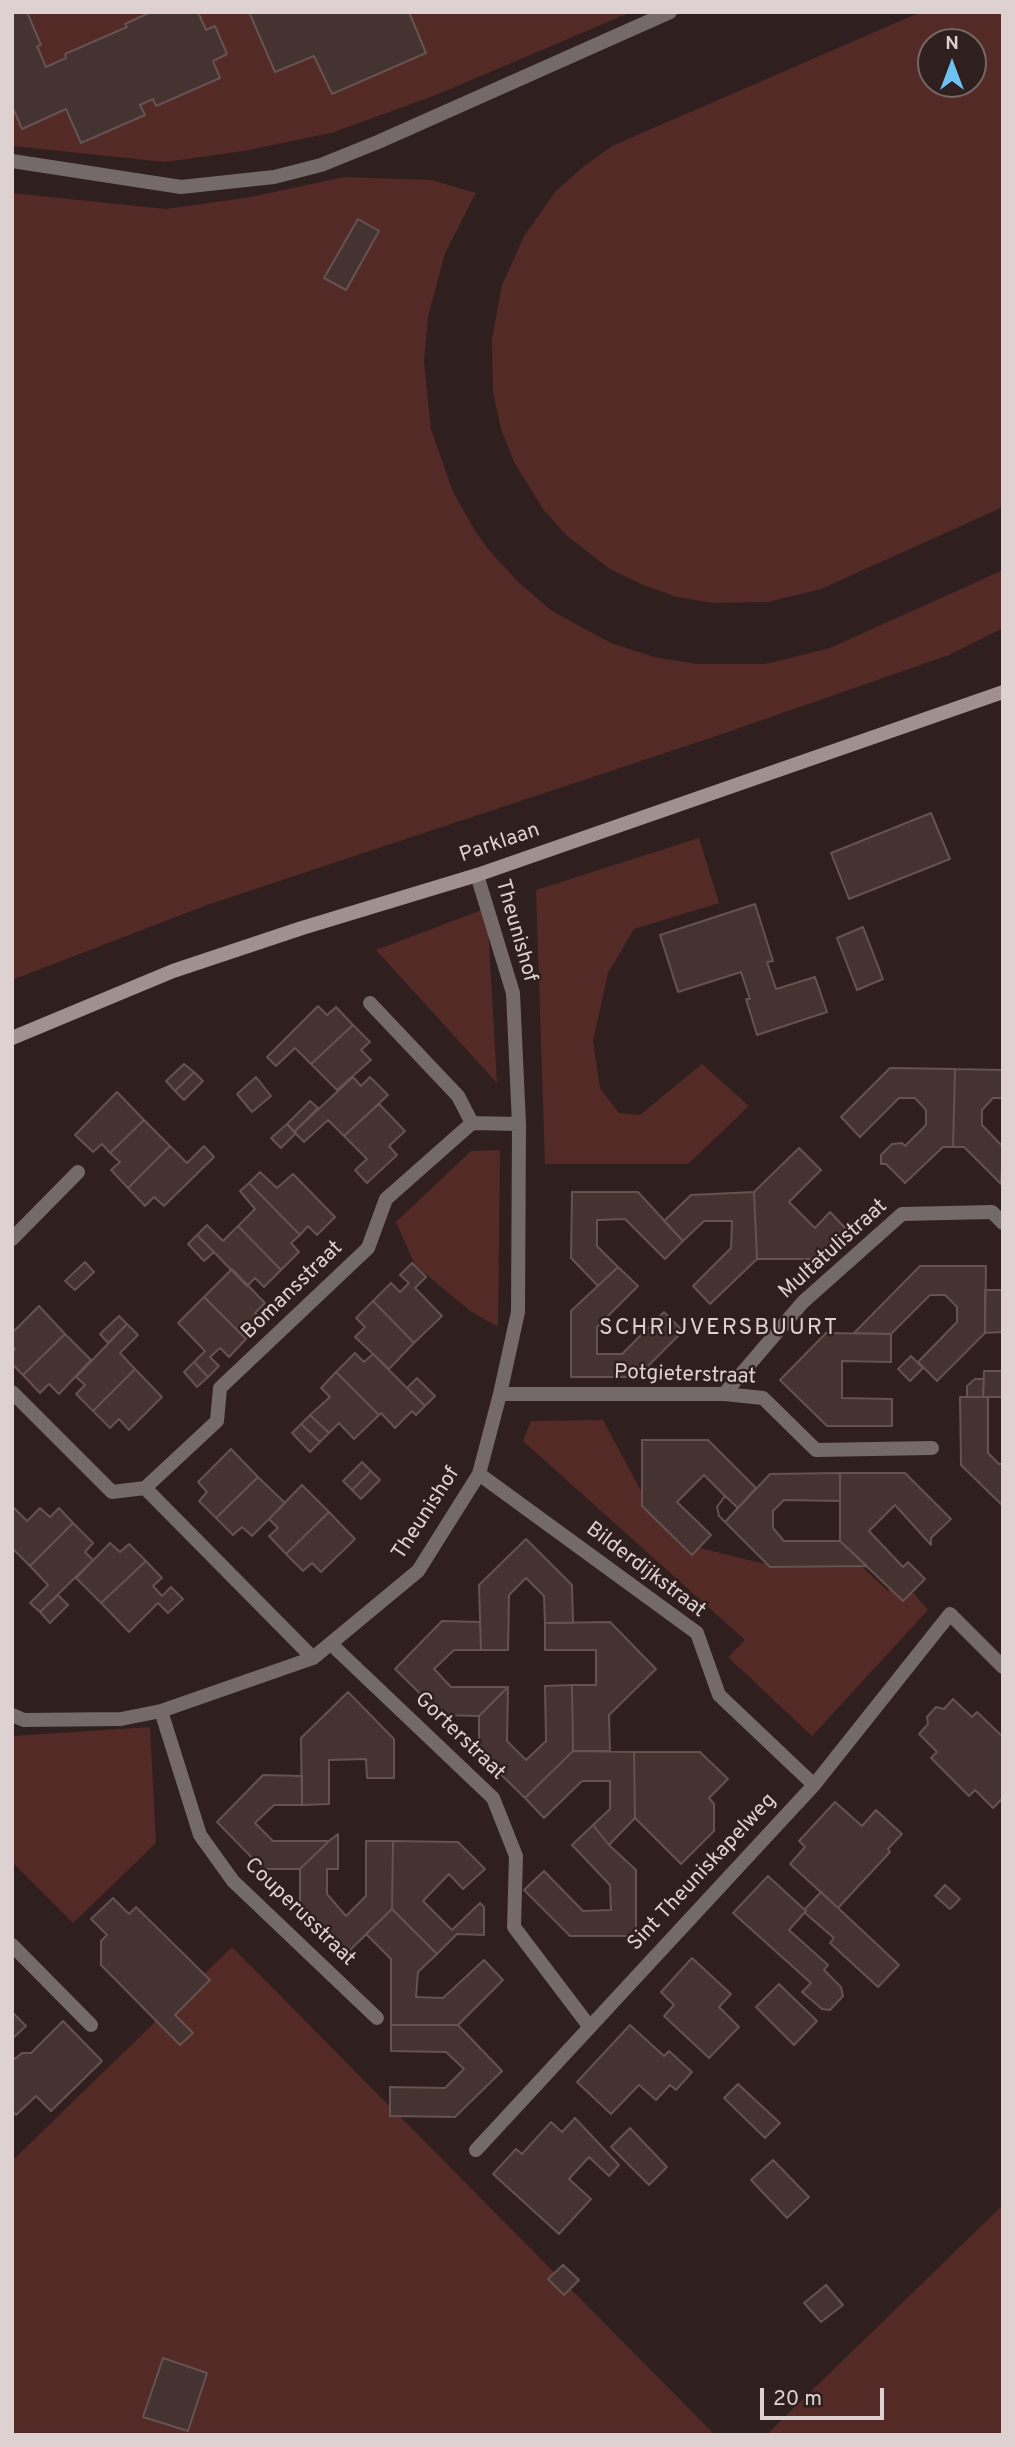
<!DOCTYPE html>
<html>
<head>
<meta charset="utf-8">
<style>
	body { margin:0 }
	#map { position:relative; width:1015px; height:2447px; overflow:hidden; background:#2f1f1e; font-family:Overpass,sans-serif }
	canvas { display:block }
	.frame { position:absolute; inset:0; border:14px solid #ddd2d1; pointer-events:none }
	.north { position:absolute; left:917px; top:28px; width:70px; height:70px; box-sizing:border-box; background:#2f1f1e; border:2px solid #756766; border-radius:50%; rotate:0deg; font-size:19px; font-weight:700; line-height:28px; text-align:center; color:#ddd2d1 }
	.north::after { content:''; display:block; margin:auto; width:24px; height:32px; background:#6dc2f3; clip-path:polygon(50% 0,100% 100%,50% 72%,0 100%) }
	.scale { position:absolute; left:760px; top:2388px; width:124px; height:32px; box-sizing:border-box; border:4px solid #ddd2d1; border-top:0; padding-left:9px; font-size:21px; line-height:24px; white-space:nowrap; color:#ddd2d1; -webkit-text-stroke:5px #2f1f1e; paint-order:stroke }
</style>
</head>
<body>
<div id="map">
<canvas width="1015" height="2447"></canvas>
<div class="frame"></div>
<div class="north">N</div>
<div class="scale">20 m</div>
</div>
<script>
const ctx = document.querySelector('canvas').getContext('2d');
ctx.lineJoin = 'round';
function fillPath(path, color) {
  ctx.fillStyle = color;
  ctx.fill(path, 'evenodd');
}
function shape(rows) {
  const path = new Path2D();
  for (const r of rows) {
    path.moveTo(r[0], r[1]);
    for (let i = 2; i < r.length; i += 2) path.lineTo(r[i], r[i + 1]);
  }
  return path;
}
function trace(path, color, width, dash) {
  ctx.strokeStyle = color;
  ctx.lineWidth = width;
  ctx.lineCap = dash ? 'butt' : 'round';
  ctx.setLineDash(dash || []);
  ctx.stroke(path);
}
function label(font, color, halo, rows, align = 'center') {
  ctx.font = font + ' Overpass,sans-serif';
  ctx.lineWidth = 5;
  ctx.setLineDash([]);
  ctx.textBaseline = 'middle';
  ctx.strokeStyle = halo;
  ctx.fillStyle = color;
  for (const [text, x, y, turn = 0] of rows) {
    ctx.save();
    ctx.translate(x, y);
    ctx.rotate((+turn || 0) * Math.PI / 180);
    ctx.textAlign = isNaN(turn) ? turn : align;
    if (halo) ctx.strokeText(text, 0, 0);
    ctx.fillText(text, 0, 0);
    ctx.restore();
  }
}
fillPath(shape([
	[12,12,631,12,436,95,331,133,243,151,165,162,12,146],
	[921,12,1003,12,1003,507,821,589,768,602,713,603,677,597,643,585,610,569,567,536,543,509,514,462,501,429,493,393,492,339,502,285,524,236,556,191,583,167,612,146],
	[931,42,973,42,973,84,931,84],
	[344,177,431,180,476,193,445,253,428,317,424,362,431,429,453,492,475,531,488,549,518,582,552,611,611,643,654,657,698,664,765,664,830,648,1003,570,1003,628,949,655,725,733,207,905,12,980,12,193,166,209,251,197],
	[699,838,719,903,634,929,608,973,593,1041,600,1088,619,1113,640,1115,702,1064,749,1106,688,1164,545,1164,536,890],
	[487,908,497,1083,376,950],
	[500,1150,498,1327,469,1310,415,1265,396,1222,471,1151],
	[603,1420,650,1508,692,1546,765,1564,860,1565,888,1591,899,1576,928,1610,812,1736,728,1657,745,1640,523,1441,531,1421],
	[150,1727,156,1843,73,1923,12,1862,12,1736],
	[232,1947,446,2163,715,2435,12,2435,12,2161],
	[1003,2205,1003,2435,766,2435]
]), '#542a27');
const building = shape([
	[12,12,27,12,41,45,37,46,46,67,66,58,65,54,127,27,125,24,151,12,198,12,206,30,215,26,227,54,213,61,220,78,156,106,153,99,140,105,145,115,81,143,66,109,22,129,12,106,12,12],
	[249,12,409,12,426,53,332,94,314,56,275,72,249,12],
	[358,219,379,231,346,290,324,278,358,219],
	[931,813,950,859,849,899,831,853,931,813],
	[755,904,773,961,767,962,776,989,815,977,827,1012,757,1035,746,999,750,999,741,972,678,992,660,935,755,904],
	[863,927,883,979,857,990,837,938,863,927],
	[318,1006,327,1015,336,1007,353,1025,311,1064,295,1048,276,1066,267,1057,318,1006],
	[353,1025,370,1042,361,1050,371,1060,337,1090,311,1064,353,1025],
	[184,1064,194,1072,175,1091,166,1081,184,1064],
	[890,1068,955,1069,953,1147,943,1147,905,1183,886,1164,881,1164,881,1155,892,1144,902,1143,905,1146,926,1125,926,1110,915,1098,899,1098,860,1137,841,1117,890,1068],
	[955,1069,1003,1070,1003,1098,993,1098,982,1110,982,1125,1003,1147,1001,1184,964,1147,953,1147,955,1069],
	[194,1072,203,1081,184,1100,175,1091,194,1072],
	[256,1077,271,1096,252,1112,237,1094,256,1077],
	[353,1077,361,1086,370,1077,388,1095,344,1136,328,1120,304,1142,294,1132,353,1077],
	[117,1092,144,1120,110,1153,102,1144,93,1152,75,1135,117,1092],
	[310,1101,318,1108,294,1132,287,1124,310,1101],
	[379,1104,405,1131,389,1146,397,1155,367,1183,355,1170,367,1159,344,1136,379,1104],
	[144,1120,170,1146,128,1188,111,1170,120,1162,110,1153,144,1120],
	[287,1124,296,1133,281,1148,271,1138,287,1124],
	[170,1146,187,1163,204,1146,214,1157,164,1206,154,1197,145,1206,128,1188,170,1146],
	[799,1148,821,1170,789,1202,815,1228,830,1212,848,1231,821,1259,757,1259,754,1192,799,1148],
	[260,1172,277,1188,293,1174,335,1217,317,1235,308,1226,300,1235,249,1183,260,1172],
	[249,1183,300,1235,291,1243,299,1252,281,1270,238,1226,255,1209,240,1191,249,1183],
	[572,1192,638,1192,683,1241,665,1259,625,1219,597,1220,597,1246,618,1267,598,1286,571,1258,572,1192],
	[754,1192,757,1259,710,1304,693,1286,731,1248,732,1221,704,1221,683,1241,664,1221,691,1195,754,1192],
	[207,1225,223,1241,238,1226,281,1270,264,1287,255,1278,247,1286,197,1235,207,1225],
	[197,1235,214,1252,204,1261,188,1244,197,1235],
	[85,1262,94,1272,75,1290,65,1281,85,1262],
	[412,1263,426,1277,415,1288,442,1316,414,1343,373,1301,391,1283,400,1292,409,1283,400,1275,412,1263],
	[920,1266,986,1266,985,1333,937,1381,918,1362,957,1322,957,1307,945,1295,930,1295,891,1334,854,1333,920,1266],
	[618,1267,638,1286,597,1327,597,1354,622,1354,664,1312,683,1331,637,1377,571,1377,571,1311,618,1267],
	[232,1269,265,1303,255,1313,264,1322,246,1339,204,1297,232,1269],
	[985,1290,1003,1290,1003,1332,985,1333,985,1290],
	[204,1297,246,1339,229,1357,220,1348,210,1357,219,1366,208,1377,194,1362,205,1351,178,1323,204,1297],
	[373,1301,414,1343,389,1369,355,1337,365,1327,356,1318,373,1301],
	[39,1306,65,1334,23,1375,12,1364,12,1352,15,1349,12,1346,12,1333,39,1306],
	[119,1316,127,1324,108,1343,100,1334,119,1316],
	[127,1324,138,1335,120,1353,135,1369,93,1411,76,1394,85,1385,76,1377,127,1324],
	[826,1333,891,1334,891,1362,842,1361,842,1398,892,1399,892,1426,827,1426,780,1380,826,1333],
	[65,1334,91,1360,59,1394,49,1384,40,1393,23,1375,65,1334],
	[355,1353,364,1362,373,1354,425,1406,416,1415,412,1411,395,1428,381,1413,379,1415,336,1372,355,1353],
	[911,1356,923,1368,910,1381,898,1369,911,1356],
	[194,1362,208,1377,197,1387,184,1372,194,1362],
	[135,1369,162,1397,129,1430,119,1419,110,1428,93,1411,135,1369],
	[984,1371,1003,1371,1003,1397,983,1397,984,1371],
	[336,1372,379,1415,354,1439,339,1423,329,1433,310,1415,330,1397,321,1388,336,1372],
	[417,1378,435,1396,425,1406,407,1388,417,1378],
	[975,1379,984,1379,983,1397,967,1397,967,1386,975,1379],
	[960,1397,988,1397,988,1453,999,1464,1003,1464,1003,1506,961,1465,960,1397],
	[310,1415,329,1433,320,1442,301,1424,310,1415],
	[301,1424,320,1442,310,1452,292,1433,301,1424],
	[642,1440,708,1440,756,1488,725,1522,719,1516,717,1507,725,1496,704,1475,677,1502,711,1535,692,1555,642,1506,642,1440],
	[231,1449,258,1477,216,1518,199,1501,207,1492,198,1482,231,1449],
	[362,1462,371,1471,352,1490,343,1481,362,1462],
	[371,1471,380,1480,361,1499,352,1490,371,1471],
	[840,1473,840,1501,784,1500,773,1511,773,1528,784,1541,840,1541,867,1566,770,1567,725,1522,770,1474,840,1473],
	[840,1473,905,1473,951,1519,931,1538,931,1545,895,1505,869,1531,903,1567,908,1562,925,1579,903,1601,840,1541,840,1473],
	[258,1477,285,1503,252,1536,242,1527,233,1535,216,1518,258,1477],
	[302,1485,329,1512,286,1554,269,1536,278,1528,269,1519,302,1485],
	[725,1496,738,1508,725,1522,719,1516,717,1507,725,1496],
	[14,1508,27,1521,40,1508,50,1517,59,1508,73,1523,30,1566,12,1548,12,1510,14,1508],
	[329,1512,355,1539,321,1572,312,1563,303,1571,286,1554,329,1512],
	[73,1523,93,1543,85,1552,93,1560,40,1612,30,1603,48,1585,30,1566,73,1523],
	[526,1539,572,1585,573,1623,545,1623,544,1596,526,1578,509,1595,508,1650,481,1650,479,1585,526,1539],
	[110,1543,120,1552,129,1544,146,1561,101,1603,76,1578,110,1543],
	[146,1561,162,1578,153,1586,162,1596,171,1587,183,1599,168,1613,158,1603,129,1632,101,1603,146,1561],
	[58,1595,68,1605,50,1623,40,1612,58,1595],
	[442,1621,480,1622,481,1650,454,1650,434,1669,451,1687,508,1687,479,1716,442,1715,395,1669,442,1621],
	[610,1622,656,1669,609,1715,610,1751,573,1751,572,1685,596,1685,596,1650,545,1650,545,1623,610,1622],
	[572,1685,573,1751,525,1798,479,1753,479,1716,508,1687,507,1741,526,1760,546,1741,545,1686,572,1685],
	[348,1692,394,1739,394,1778,367,1778,366,1759,329,1760,329,1804,302,1805,301,1738,348,1692],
	[953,1699,972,1717,977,1712,1003,1737,1003,1798,993,1808,975,1790,969,1796,931,1758,937,1752,919,1734,928,1724,927,1717,936,1707,944,1709,953,1699],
	[573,1751,634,1752,635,1818,609,1845,593,1825,610,1809,610,1781,582,1781,544,1818,525,1798,573,1751],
	[634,1752,700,1752,728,1779,709,1798,714,1804,714,1831,681,1864,635,1818,634,1752],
	[263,1775,302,1776,302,1805,274,1805,255,1823,273,1841,329,1841,300,1869,263,1869,217,1822,263,1775],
	[835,1802,862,1826,876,1810,902,1834,888,1849,890,1852,838,1908,790,1864,805,1847,799,1841,835,1802],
	[593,1825,609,1845,636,1870,636,1936,570,1936,524,1890,544,1871,583,1911,611,1910,610,1885,572,1845,593,1825],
	[338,1834,338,1869,327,1869,327,1894,346,1916,366,1896,366,1841,393,1841,392,1909,347,1953,300,1906,300,1869,329,1841,338,1834],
	[393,1841,458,1842,485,1869,463,1889,449,1874,423,1901,452,1930,480,1903,484,1907,484,1935,457,1934,437,1954,392,1909,393,1841],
	[768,1876,806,1911,789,1930,828,1965,824,1970,841,1987,843,1996,830,2010,822,2009,802,1992,811,1983,733,1913,768,1876],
	[945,1885,960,1899,950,1909,935,1896,945,1885],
	[821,1892,899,1965,878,1987,830,1943,834,1938,805,1913,806,1911,805,1909,821,1892],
	[113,1898,129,1914,136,1907,210,1980,175,2015,193,2033,180,2045,101,1965,101,1941,107,1935,91,1919,113,1898],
	[392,1909,437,1954,418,1972,416,1997,443,1998,484,1960,503,1980,458,2025,391,2025,391,1959,366,1934,392,1909],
	[692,1958,731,1994,719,2007,739,2027,709,2058,664,2016,674,2005,661,1992,692,1958],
	[779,1984,817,2021,794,2045,756,2007,779,1984],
	[12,2012,26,2026,12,2039,12,2012],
	[63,2021,102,2061,51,2111,36,2096,16,2115,12,2111,12,2056,15,2059,22,2053,31,2053,63,2021],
	[391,2025,458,2025,502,2071,455,2117,390,2116,390,2087,445,2088,464,2069,446,2052,391,2051,391,2025],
	[630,2025,664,2056,669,2051,692,2072,676,2090,670,2085,656,2100,639,2085,611,2114,577,2082,630,2025],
	[738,2084,780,2123,765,2138,724,2098,738,2084],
	[575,2118,619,2165,609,2176,589,2157,569,2179,591,2199,559,2234,493,2174,516,2149,522,2154,551,2122,562,2132,575,2118],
	[630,2128,667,2167,649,2185,611,2147,630,2128],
	[773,2160,809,2197,787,2218,751,2180,773,2160],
	[563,2265,579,2280,564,2295,548,2279,563,2265],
	[826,2285,843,2305,821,2322,804,2303,826,2285],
	[163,2358,207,2373,188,2431,143,2417,163,2358]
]);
fillPath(building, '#443331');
trace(building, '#655251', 2);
trace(shape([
	[12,161,181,187,274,177,321,165,378,142,670,12]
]), '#736a69', 14);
trace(shape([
	[370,1003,458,1096,472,1123,519,1124],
	[12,1239,78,1172],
	[12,1392,112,1492,145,1488,313,1658],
	[500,1394,724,1394,763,1398,816,1450,932,1448],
	[724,1394,803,1302,902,1214,992,1212,1003,1223],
	[479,1474,697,1633,719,1695,814,1785],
	[145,1488,217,1421,220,1388,368,1248,386,1199,472,1123],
	[331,1644,493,1798,516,1856,514,1927,589,2026],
	[161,1711,200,1835,233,1881,377,2018],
	[12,1715,24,1720,121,1719,161,1711,313,1658,418,1571,479,1474,500,1394,518,1312,519,1124,513,993,477,875],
	[12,1945,91,2025],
	[476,2150,814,1785,950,1614,1003,1667]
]), '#736a69', 14);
trace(shape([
	[12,1038,173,971,302,928,477,875,1003,692]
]), '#a09190', 14);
label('21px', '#ddd2d1', '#2f1f1e', [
	["Parklaan",500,844,-19],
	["Theunishof",515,931,74],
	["Multatulistraat",834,1250,-42],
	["Bomansstraat",293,1291,-44],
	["Potgieterstraat",685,1376,2],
	["Theunishof",427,1514,-57],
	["Bilderdijkstraat",645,1571,37],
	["Gorterstraat",459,1737,44],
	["Sint Theuniskapelweg",703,1873,-47],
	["Couperusstraat",299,1913,44]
]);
ctx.letterSpacing = '2px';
label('23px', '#ddd2d1', '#2f1f1e', [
	["SCHRIJVERSBUURT",719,1329]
]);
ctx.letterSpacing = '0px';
</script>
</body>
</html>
